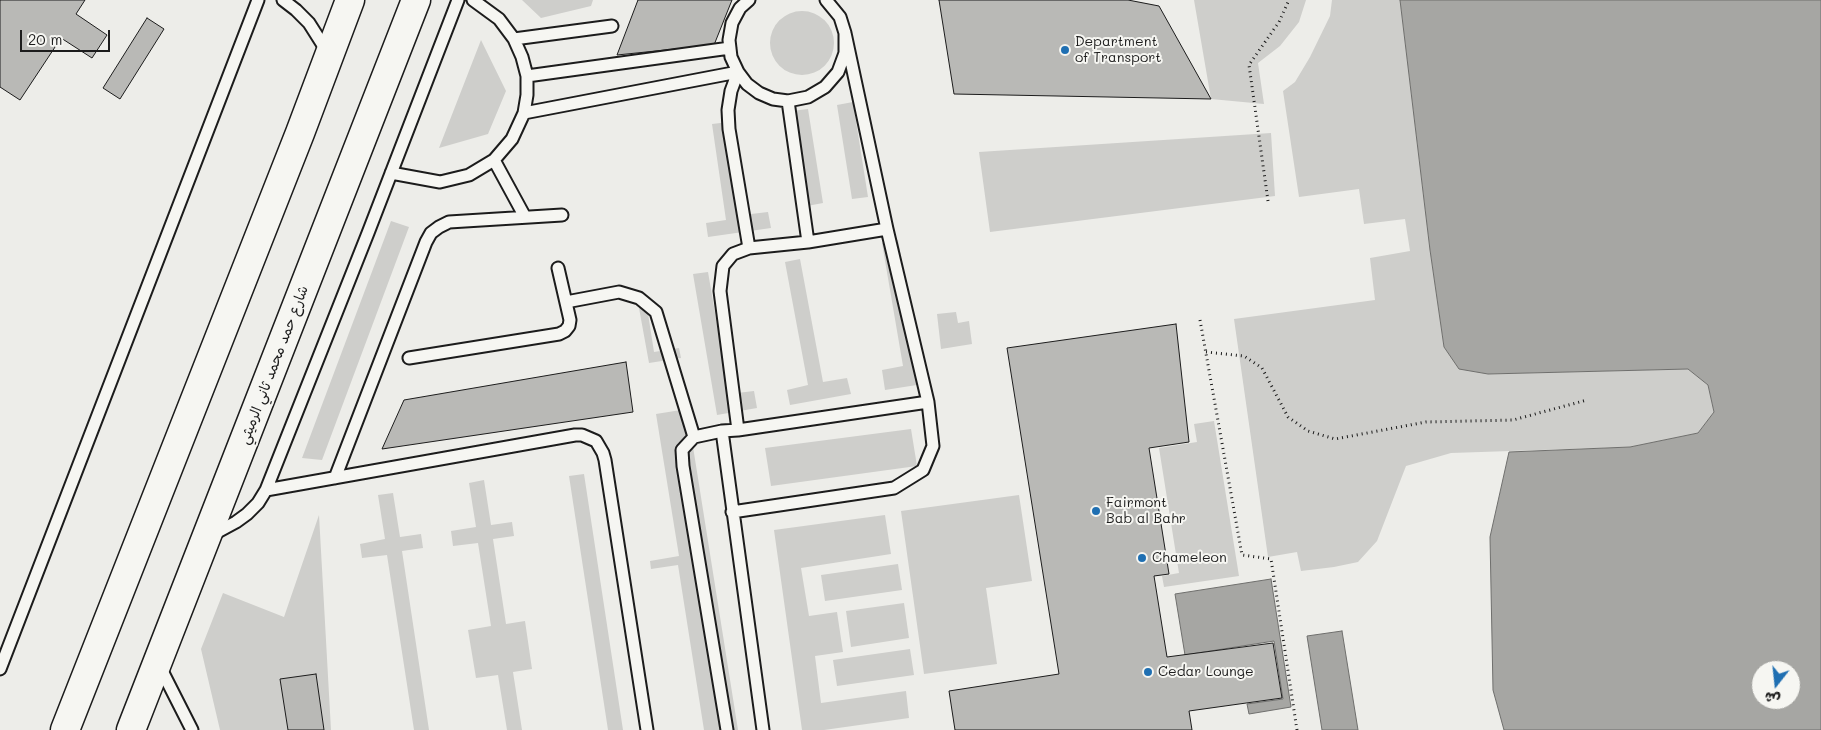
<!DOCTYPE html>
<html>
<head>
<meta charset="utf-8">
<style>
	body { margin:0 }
	#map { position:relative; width:1821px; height:730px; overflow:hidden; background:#edede9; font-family:Mali,"Playpen Sans Arabic",sans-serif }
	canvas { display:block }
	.north { position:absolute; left:1751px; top:660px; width:50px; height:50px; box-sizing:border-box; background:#f6f6f2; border:1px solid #9f9f9c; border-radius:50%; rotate:196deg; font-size:14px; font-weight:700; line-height:20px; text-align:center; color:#1c1c1c }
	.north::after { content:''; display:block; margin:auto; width:18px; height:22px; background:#1f6fb2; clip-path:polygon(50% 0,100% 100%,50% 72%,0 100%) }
	.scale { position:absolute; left:20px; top:30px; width:90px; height:22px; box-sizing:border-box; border:2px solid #1c1c1c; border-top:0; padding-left:6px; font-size:15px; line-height:18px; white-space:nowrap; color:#1c1c1c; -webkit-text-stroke:4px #f6f6f2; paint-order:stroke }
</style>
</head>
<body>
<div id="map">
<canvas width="1821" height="730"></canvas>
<div class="north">ش</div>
<div class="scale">20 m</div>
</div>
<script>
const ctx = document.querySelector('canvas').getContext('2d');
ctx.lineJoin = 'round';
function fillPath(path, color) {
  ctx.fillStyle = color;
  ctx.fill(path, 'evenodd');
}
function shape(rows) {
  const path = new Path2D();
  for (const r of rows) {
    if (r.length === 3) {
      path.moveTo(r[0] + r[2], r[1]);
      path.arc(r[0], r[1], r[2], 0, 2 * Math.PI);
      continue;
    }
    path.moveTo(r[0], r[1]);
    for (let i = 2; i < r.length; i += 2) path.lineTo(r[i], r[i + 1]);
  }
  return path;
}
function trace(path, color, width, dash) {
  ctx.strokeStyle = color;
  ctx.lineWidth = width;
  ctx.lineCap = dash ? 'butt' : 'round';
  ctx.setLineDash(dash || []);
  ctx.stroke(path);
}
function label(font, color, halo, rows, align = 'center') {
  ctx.font = font + ' Mali,"Playpen Sans Arabic",sans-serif';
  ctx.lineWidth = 4;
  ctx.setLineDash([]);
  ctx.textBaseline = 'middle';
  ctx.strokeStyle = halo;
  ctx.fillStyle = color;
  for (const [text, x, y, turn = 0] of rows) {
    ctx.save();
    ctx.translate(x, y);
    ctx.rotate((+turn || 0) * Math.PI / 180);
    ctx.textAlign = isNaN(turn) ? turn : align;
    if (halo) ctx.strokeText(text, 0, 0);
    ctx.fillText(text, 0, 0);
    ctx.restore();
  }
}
fillPath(shape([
	[522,0,593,0,591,6,541,18],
	[1194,0,1306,0,1299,22,1280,46,1258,63,1264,104,1211,99],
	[1332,0,1400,0,1430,250,1444,347,1459,368,1488,374,1688,369,1708,385,1714,412,1698,433,1630,447,1451,453,1406,466,1377,541,1358,562,1334,567,1301,571,1297,552,1268,557,1234,319,1375,300,1370,258,1410,251,1405,219,1364,224,1359,189,1299,197,1283,91,1295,82,1310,57,1330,16],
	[802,43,32],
	[481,40,506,91,488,134,439,148],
	[853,102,868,197,852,199,837,105],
	[808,109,823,203,807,206,792,111],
	[729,122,743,215,768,212,771,228,708,237,706,223,726,220,712,124],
	[1271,133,1275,196,990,232,979,152],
	[391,221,409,227,322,460,302,458],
	[898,240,923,384,885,390,882,370,903,366,882,243],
	[800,259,823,382,847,378,851,394,790,405,787,390,808,385,785,262],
	[708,272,729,394,754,391,757,408,717,415,693,274],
	[647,307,654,352,679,348,681,358,649,363,639,308],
	[956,312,958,323,969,321,972,344,941,349,937,314],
	[687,409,738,730,704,730,678,565,651,569,650,561,679,556,656,414],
	[1214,421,1239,576,1164,587,1162,576,1179,573,1159,448,1197,442,1194,424],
	[911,429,917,466,771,486,765,448],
	[584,474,623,730,608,730,569,476],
	[484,480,491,525,512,522,514,536,493,539,506,624,525,621,532,669,513,672,522,730,507,730,498,675,476,678,468,630,491,626,478,543,453,546,451,531,476,527,469,483],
	[393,493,400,537,421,534,423,548,402,551,429,730,414,730,387,555,362,558,360,544,385,539,378,495],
	[1019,495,1032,581,986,588,997,664,924,674,901,511],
	[319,515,331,730,220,730,201,649,223,593,284,617],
	[885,515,891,554,801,568,809,616,837,612,843,652,815,656,821,703,906,691,909,718,824,730,802,730,774,530],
	[898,564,902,590,825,601,821,575],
	[904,603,909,638,851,647,846,611],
	[910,649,914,675,837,686,833,660]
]), '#cececb');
const water = shape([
	[1400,0,1821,0,1821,730,1504,730,1493,690,1490,537,1509,452,1630,447,1698,433,1714,412,1708,385,1688,369,1488,374,1459,369,1444,347,1430,250,1400,0],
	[1761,670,1791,670,1791,700,1761,700,1761,670],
	[1271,579,1291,707,1249,714,1247,704,1283,699,1274,641,1185,655,1175,594,1271,579],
	[1342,631,1358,730,1322,730,1307,636,1342,631]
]);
fillPath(water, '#a6a6a3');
trace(water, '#6f6f6d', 1);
const building = shape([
	[0,0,85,0,76,14,107,35,92,58,61,38,20,100,0,87,0,0],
	[638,0,732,0,714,45,617,55,638,0],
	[939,0,1128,0,1159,6,1211,99,954,94,939,0],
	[147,18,164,29,120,99,103,88,147,18],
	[1176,324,1189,442,1149,448,1169,574,1154,576,1167,657,1273,643,1282,698,1189,711,1192,730,955,730,949,691,1059,674,1007,348,1176,324],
	[626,362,633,412,382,449,404,400,626,362],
	[316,674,324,730,288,730,280,679,316,674]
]);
fillPath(building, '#b9b9b6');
trace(building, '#1c1c1c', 1);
const service = shape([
	[283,0,296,10,309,23,328,53],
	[749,0,740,8,732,23,729,40,731,57,738,72,747,84,759,93,773,99,788,101,808,97,825,87,838,72,845,53,845,33,840,17,826,0],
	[514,39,612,26],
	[738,72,731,91,728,110,729,129,749,248],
	[527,76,730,48],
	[788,101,808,242],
	[524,113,738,72],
	[494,160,525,217],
	[391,173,440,182,469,175,494,160,512,139,524,113,527,95,527,76,522,57,514,39,499,19,473,0],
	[566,302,619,292,639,298,656,312,694,437],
	[409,358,559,334,565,331,569,326,570,320,558,268],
	[738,430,720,291,723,266,733,254,749,248,808,242,887,229],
	[722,431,763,730],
	[335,478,426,242,431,233,439,227,449,222,562,215],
	[266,490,575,435,582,435,596,441,603,453,605,460,647,730],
	[732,512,894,488,923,470,933,446,928,402,887,229,845,33],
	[212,535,236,522,247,514,258,503,266,490,368,233,458,0],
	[159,665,192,730],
	[0,669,258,0],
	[727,730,683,466,682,450,694,437,722,431,738,430,928,402]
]);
const secondary = shape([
	[65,730,300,133,350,0],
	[131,730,416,0]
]);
trace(service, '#1c1c1c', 15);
trace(secondary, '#1c1c1c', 31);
trace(shape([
	[1268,201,1249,65,1279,22,1289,0],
	[1200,320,1242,555,1271,559,1297,730],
	[1206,352,1244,356,1262,368,1288,417,1308,431,1335,439,1426,422,1513,420,1587,400]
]), '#1c1c1c', 3, [1, 4]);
trace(service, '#f6f6f2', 11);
trace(secondary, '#f6f6f2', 28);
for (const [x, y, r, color] of [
	[1065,50,5,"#1f6fb2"],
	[1096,511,5,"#1f6fb2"],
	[1142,558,5,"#1f6fb2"],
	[1148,672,5,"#1f6fb2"]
]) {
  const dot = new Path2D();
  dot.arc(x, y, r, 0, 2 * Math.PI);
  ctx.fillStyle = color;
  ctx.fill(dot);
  trace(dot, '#f6f6f2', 2);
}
label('14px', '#1c1c1c', '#f6f6f2', [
	["Department",1075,42],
	["of Transport",1075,58],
	["Fairmont",1106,503],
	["Bab al Bahr",1106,519],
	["Chameleon",1152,558],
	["Cedar Lounge",1158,672]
], 'left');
label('14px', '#1c1c1c', '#f6f6f2', [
	["شارع حمد محمد ثاني الرميثي",274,365,-69]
]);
</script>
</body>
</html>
